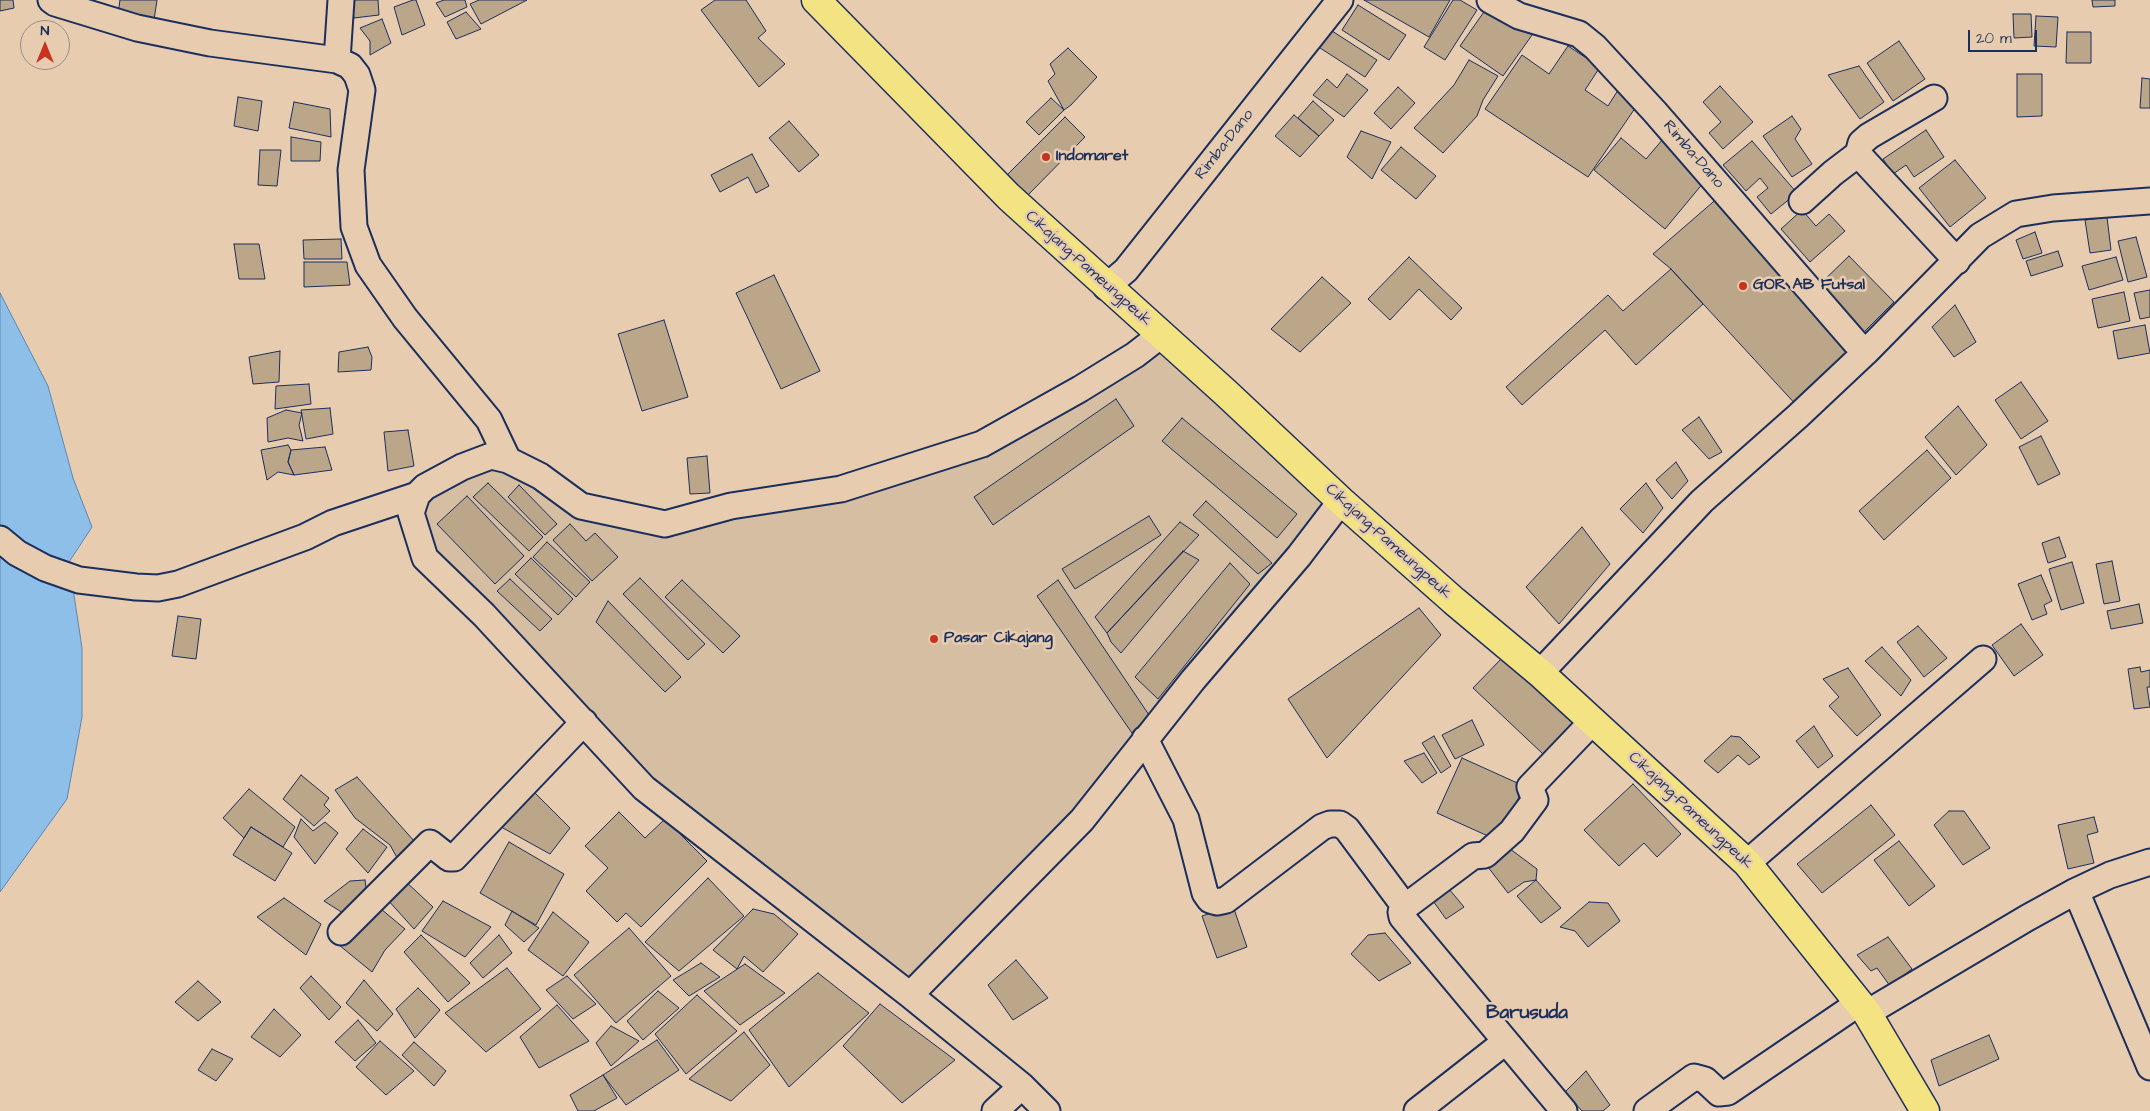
<!DOCTYPE html>
<html>
<head>
<meta charset="utf-8">
<style>
	body { margin:0 }
	#map { position:relative; width:2150px; height:1111px; overflow:hidden; background:#e7ccaf; font-family:"Architects Daughter",sans-serif }
	canvas { display:block }
	.north { position:absolute; left:20px; top:20px; width:50px; height:50px; box-sizing:border-box; background:#e7ccaf; border:1px solid #958d8f; border-radius:50%; rotate:0deg; font-size:14px; font-weight:700; line-height:20px; text-align:center; color:#1b2f5e }
	.north::after { content:''; display:block; margin:auto; width:18px; height:22px; background:#c8321e; clip-path:polygon(50% 0,100% 100%,50% 72%,0 100%) }
	.scale { position:absolute; left:1968px; top:30px; width:69px; height:22px; box-sizing:border-box; border:2px solid #1b2f5e; border-top:0; padding-left:6px; font-size:15px; line-height:18px; white-space:nowrap; color:#1b2f5e; -webkit-text-stroke:4px #e7ccaf; paint-order:stroke }
</style>
</head>
<body>
<div id="map">
<canvas width="2150" height="1111"></canvas>
<div class="north">N</div>
<div class="scale">20 m</div>
</div>
<script>
const ctx = document.querySelector('canvas').getContext('2d');
ctx.lineJoin = 'round';
function fillPath(path, color) {
  ctx.fillStyle = color;
  ctx.fill(path, 'evenodd');
}
function shape(rows) {
  const path = new Path2D();
  for (const r of rows) {
    path.moveTo(r[0], r[1]);
    for (let i = 2; i < r.length; i += 2) path.lineTo(r[i], r[i + 1]);
  }
  return path;
}
function trace(path, color, width, dash) {
  ctx.strokeStyle = color;
  ctx.lineWidth = width;
  ctx.lineCap = dash ? 'butt' : 'round';
  ctx.setLineDash(dash || []);
  ctx.stroke(path);
}
function label(font, color, halo, rows, align = 'center') {
  ctx.font = font + ' "Architects Daughter",sans-serif';
  ctx.lineWidth = 5;
  ctx.setLineDash([]);
  ctx.textBaseline = 'middle';
  ctx.strokeStyle = halo;
  ctx.fillStyle = color;
  for (const [text, x, y, turn = 0] of rows) {
    ctx.save();
    ctx.translate(x, y);
    ctx.rotate((+turn || 0) * Math.PI / 180);
    ctx.textAlign = isNaN(turn) ? turn : align;
    if (halo) ctx.strokeText(text, 0, 0);
    ctx.fillText(text, 0, 0);
    ctx.restore();
  }
}
fillPath(shape([
	[1161,335,1341,501,1299,556,910,995,644,788,425,558,411,513,425,487,491,456,581,506,664,523,982,444]
]), '#d6bea3');
const water = shape([
	[0,293,48,386,73,478,92,527,69,562,82,648,82,717,67,799,0,892,0,293]
]);
fillPath(water, '#8dbfe9');
trace(water, '#5f85b1', 1);
const building = shape([
	[0,0,13,0,14,8,0,11,0,0],
	[120,0,157,0,154,20,118,14,120,0],
	[351,0,378,0,379,15,354,18,351,0],
	[413,0,416,0,425,25,402,35,394,7,413,0],
	[444,0,465,0,467,7,445,17,436,3,444,0],
	[479,0,527,0,481,24,470,4,479,0],
	[715,0,746,0,766,31,758,38,785,64,759,87,701,10,715,0],
	[1364,0,1450,0,1429,37,1364,0],
	[1453,0,1460,0,1477,10,1445,60,1424,47,1453,0],
	[2092,0,2115,0,2115,6,2093,7,2092,0],
	[1358,5,1406,35,1389,60,1342,30,1358,5],
	[1486,9,1537,28,1503,76,1460,46,1486,9],
	[466,12,481,29,456,39,447,22,466,12],
	[2013,14,2031,14,2032,37,2014,38,2013,14],
	[2036,16,2058,17,2056,47,2034,46,2036,16],
	[382,19,391,43,370,55,370,41,360,28,382,19],
	[1329,29,1377,60,1365,77,1317,46,1329,29],
	[2067,32,2091,32,2091,63,2066,63,2067,32],
	[1899,41,1925,79,1893,101,1867,63,1899,41],
	[1568,46,1600,67,1585,90,1608,106,1620,87,1640,101,1588,177,1485,109,1522,55,1549,74,1568,46],
	[1068,48,1097,77,1071,105,1064,110,1048,81,1055,74,1050,64,1068,48],
	[1469,60,1498,76,1483,100,1477,116,1443,153,1414,128,1454,85,1469,60],
	[1859,66,1884,102,1860,119,1828,75,1859,66],
	[1347,74,1368,90,1344,117,1313,95,1327,79,1337,88,1347,74],
	[2017,74,2042,74,2042,116,2017,117,2017,74],
	[2142,78,2150,79,2150,108,2140,108,2142,78],
	[1720,86,1753,122,1723,149,1709,133,1721,122,1703,102,1720,86],
	[1398,87,1415,103,1391,129,1374,113,1398,87],
	[238,97,262,101,258,131,234,126,238,97],
	[1051,98,1064,110,1039,135,1026,122,1051,98],
	[1313,101,1334,120,1319,136,1298,118,1313,101],
	[294,102,330,109,331,137,289,128,294,102],
	[1294,115,1319,136,1300,157,1275,136,1294,115],
	[1792,116,1801,129,1795,139,1812,164,1792,177,1763,136,1792,116],
	[1065,117,1085,137,1027,196,1006,176,1065,117],
	[789,121,819,155,799,172,769,138,789,121],
	[1926,130,1944,157,1914,177,1906,165,1893,174,1883,159,1926,130],
	[1361,131,1391,142,1372,179,1347,157,1361,131],
	[291,137,321,142,320,161,291,161,291,137],
	[1621,138,1646,159,1663,139,1709,176,1665,229,1594,170,1621,138],
	[1752,141,1797,193,1771,214,1757,197,1768,188,1760,178,1746,191,1723,165,1752,141],
	[1401,147,1436,176,1416,199,1381,170,1401,147],
	[260,150,281,150,277,186,258,185,260,150],
	[752,154,769,186,756,193,748,177,720,192,711,175,752,154],
	[1955,160,1986,198,1950,227,1919,188,1955,160],
	[1720,196,1857,352,1799,408,1671,269,1653,254,1720,196],
	[1802,210,1816,226,1829,214,1845,231,1810,262,1781,229,1802,210],
	[2107,217,2111,250,2090,253,2085,220,2107,217],
	[2035,232,2042,253,2023,259,2016,240,2035,232],
	[2136,237,2147,277,2128,282,2118,241,2136,237],
	[341,239,342,259,304,259,303,240,341,239],
	[234,244,259,244,265,279,239,279,234,244],
	[2058,251,2063,266,2031,276,2026,261,2058,251],
	[1849,256,1894,302,1864,332,1818,286,1849,256],
	[1409,257,1462,308,1451,320,1419,289,1390,320,1368,299,1409,257],
	[2116,257,2123,280,2089,290,2082,266,2116,257],
	[304,262,347,262,350,285,304,287,304,262],
	[1671,269,1703,304,1636,365,1605,330,1522,405,1506,387,1608,295,1623,311,1671,269],
	[774,275,820,371,781,389,736,293,774,275],
	[1322,277,1351,303,1300,352,1271,329,1322,277],
	[2150,290,2150,317,2140,319,2134,293,2150,290],
	[2124,292,2130,321,2098,328,2092,299,2124,292],
	[1955,305,1976,342,1954,357,1932,327,1955,305],
	[664,320,688,397,642,411,618,334,664,320],
	[2145,325,2150,353,2118,359,2113,331,2145,325],
	[368,347,372,357,371,370,338,372,339,352,368,347],
	[280,351,279,382,253,384,249,357,280,351],
	[2021,382,2048,421,2021,439,1995,400,2021,382],
	[309,384,311,404,275,409,276,386,309,384],
	[1116,399,1134,426,993,525,974,497,1116,399],
	[1958,406,1987,445,1956,475,1925,437,1958,406],
	[330,408,333,434,306,439,301,410,330,408],
	[286,410,302,413,299,425,303,441,288,438,268,442,267,418,286,410],
	[1699,417,1722,452,1709,459,1682,430,1699,417],
	[1182,418,1297,514,1277,538,1162,441,1182,418],
	[408,430,414,466,388,471,384,432,408,430],
	[2041,436,2060,474,2038,485,2019,447,2041,436],
	[288,445,291,450,288,462,294,475,278,472,267,480,261,450,288,445],
	[325,447,332,470,294,475,288,462,291,450,325,447],
	[1927,450,1951,478,1884,540,1859,511,1927,450],
	[707,456,710,493,690,494,687,458,707,456],
	[1676,462,1688,481,1672,499,1656,480,1676,462],
	[488,483,543,537,529,551,473,497,488,483],
	[1646,483,1663,508,1643,533,1620,509,1646,483],
	[519,485,557,524,545,535,508,497,519,485],
	[467,496,524,556,495,584,437,524,467,496],
	[1206,501,1272,563,1258,574,1193,515,1206,501],
	[1149,516,1161,535,1075,589,1062,569,1149,516],
	[1180,522,1199,535,1107,633,1095,617,1180,522],
	[570,524,586,541,595,533,618,557,592,581,553,540,570,524],
	[1582,527,1610,564,1559,624,1526,587,1582,527],
	[2059,537,2066,557,2048,563,2042,543,2059,537],
	[547,542,590,582,576,597,533,557,547,542],
	[1183,551,1199,560,1121,653,1111,642,1107,633,1183,551],
	[531,558,573,599,558,615,515,574,531,558],
	[2112,561,2120,601,2104,604,2096,564,2112,561],
	[2072,562,2084,603,2061,610,2049,569,2072,562],
	[1230,563,1250,584,1158,699,1135,677,1230,563],
	[2041,575,2052,601,2044,605,2047,614,2032,620,2018,584,2041,575],
	[640,578,705,644,688,660,623,594,640,578],
	[510,579,552,619,540,631,497,591,510,579],
	[682,580,740,636,723,653,665,597,682,580],
	[1058,580,1149,715,1132,733,1037,596,1058,580],
	[608,601,681,677,665,692,596,622,608,601],
	[2139,604,2143,623,2111,629,2107,611,2139,604],
	[1419,608,1441,635,1327,758,1288,699,1419,608],
	[178,616,201,619,196,659,172,656,178,616],
	[2021,624,2043,655,2014,676,1992,645,2021,624],
	[1918,626,1947,658,1924,677,1897,642,1918,626],
	[1882,647,1911,680,1901,696,1865,661,1882,647],
	[1503,657,1573,723,1543,754,1473,688,1503,657],
	[2140,667,2141,672,2150,670,2150,687,2147,687,2150,707,2134,709,2128,669,2140,667],
	[1848,668,1881,715,1857,736,1829,706,1839,697,1823,679,1848,668],
	[1472,720,1484,745,1455,759,1442,735,1472,720],
	[1814,726,1833,756,1818,768,1796,741,1814,726],
	[1434,736,1451,766,1441,773,1422,743,1434,736],
	[1731,736,1740,737,1760,757,1749,765,1738,755,1718,773,1704,761,1731,736],
	[1424,753,1437,773,1422,783,1404,761,1424,753],
	[1462,758,1524,786,1499,841,1437,813,1462,758],
	[301,775,329,798,324,805,330,811,314,826,283,799,301,775],
	[357,777,415,842,400,863,390,845,355,818,335,790,357,777],
	[1633,784,1681,834,1657,857,1644,843,1619,866,1584,830,1633,784],
	[528,786,570,828,550,854,494,823,528,786],
	[249,789,295,827,283,847,251,827,244,838,223,818,249,789],
	[1871,805,1895,835,1822,893,1797,864,1871,805],
	[1949,811,1964,811,1990,848,1963,865,1934,825,1949,811],
	[619,812,645,838,665,819,707,861,641,927,626,913,617,922,586,891,608,868,585,846,619,812],
	[2094,817,2098,832,2087,835,2094,863,2068,869,2058,825,2094,817],
	[301,819,313,831,325,822,338,833,315,864,294,837,301,819],
	[251,827,292,853,275,881,233,855,251,827],
	[363,829,387,847,368,873,346,849,363,829],
	[1899,841,1935,886,1909,906,1874,860,1899,841],
	[509,842,564,874,536,925,480,893,509,842],
	[1502,843,1537,869,1536,880,1524,882,1508,893,1481,858,1502,843],
	[708,878,744,916,679,971,645,942,708,878],
	[365,880,367,895,343,913,324,901,350,881,365,880],
	[404,880,433,907,414,929,387,899,404,880],
	[1536,880,1561,908,1541,923,1517,896,1536,880],
	[1444,883,1464,907,1446,919,1428,894,1444,883],
	[284,898,321,924,306,955,257,917,284,898],
	[443,901,491,927,465,957,422,931,443,901],
	[1589,902,1608,903,1620,921,1588,947,1575,931,1560,927,1589,902],
	[375,904,405,929,385,950,372,972,339,945,375,904],
	[1233,906,1247,947,1217,958,1202,916,1233,906],
	[753,909,774,914,798,934,763,972,744,956,737,969,713,950,753,909],
	[512,911,539,928,524,942,505,925,512,911],
	[553,912,589,942,563,976,528,950,553,912],
	[629,928,671,976,616,1023,574,975,629,928],
	[1385,933,1411,963,1379,981,1351,954,1368,935,1385,933],
	[421,935,470,983,448,1002,404,952,421,935],
	[499,935,512,953,483,978,470,963,499,935],
	[1888,937,1912,969,1890,986,1877,968,1871,971,1857,955,1888,937],
	[1016,960,1048,998,1013,1020,988,985,1016,960],
	[701,963,720,977,689,996,673,980,701,963],
	[745,964,785,993,740,1025,704,991,745,964],
	[507,968,541,1009,486,1052,445,1013,507,968],
	[818,973,869,1013,789,1087,749,1030,818,973],
	[311,976,341,1007,329,1020,300,988,311,976],
	[567,976,596,1004,573,1019,546,990,567,976],
	[364,980,393,1014,377,1031,346,1003,364,980],
	[198,981,221,1002,198,1021,175,1002,198,981],
	[418,988,440,1010,415,1038,396,1009,418,988],
	[658,991,679,1008,643,1040,627,1021,658,991],
	[697,995,737,1031,686,1074,655,1034,697,995],
	[880,1004,955,1060,902,1103,843,1046,880,1004],
	[557,1005,589,1041,539,1068,520,1037,557,1005],
	[274,1009,301,1035,280,1057,251,1037,274,1009],
	[358,1020,376,1043,355,1061,335,1042,358,1020],
	[611,1026,639,1041,611,1066,596,1043,611,1026],
	[744,1032,770,1065,731,1101,689,1079,744,1032],
	[1989,1035,1999,1059,1939,1086,1931,1060,1989,1035],
	[657,1040,679,1070,626,1105,603,1075,657,1040],
	[380,1041,414,1071,386,1095,356,1067,380,1041],
	[414,1042,446,1071,434,1086,402,1055,414,1042],
	[212,1049,233,1059,216,1081,198,1070,212,1049],
	[1586,1071,1610,1105,1603,1111,1582,1111,1565,1092,1586,1071],
	[603,1075,617,1098,594,1111,578,1111,570,1095,603,1075]
]);
fillPath(building, '#bca689');
trace(building, '#1b2f5e', 1);
const minor = shape([
	[51,0,55,3,137,28,210,43,337,60,350,66,357,75,362,90,351,170,354,227,368,265,405,318,489,420,508,460],
	[1490,0,1519,16,1579,34,1595,47,1655,112,1855,342,1866,352],
	[337,60,341,0],
	[1934,98,1869,136,1861,143,1858,154,1957,261],
	[1802,201,1833,173,1858,154],
	[1106,287,1126,270,1340,0],
	[0,539,17,553,45,568,79,580,136,587,158,588,178,584,305,537,333,523,417,495],
	[1540,673,1702,501,1798,416,1866,352,1980,236,2016,214,2053,208,2150,201],
	[1145,739,1186,819,1205,893,1210,900,1217,902,1226,900,1322,827,1330,824,1340,824,1347,829,1405,907,1401,912,1402,917,1564,1111],
	[1747,863,1983,659],
	[2076,891,2150,1067],
	[1405,907,1473,856,1485,855,1512,831,1535,800,1530,787,1593,721],
	[341,932,430,843,449,858,454,858,584,722],
	[910,995,1082,820,1193,680,1299,556,1341,501],
	[1867,1013,2027,918,2076,891,2110,875,2150,862],
	[995,1111,1022,1086],
	[1047,1111,1022,1086,910,995,644,788,484,615,425,558,411,513,417,495,425,487,462,467,491,456,508,460,540,476,581,506,665,524,731,506,841,489,982,444,1080,389,1135,355,1161,335],
	[1417,1111,1505,1042],
	[1647,1111,1694,1077,1705,1080,1719,1093,1728,1092,1859,1003]
]);
const major = shape([
	[816,0,1009,197,1226,393,1341,501,1454,601,1540,673,1747,863,1867,1013,1925,1111]
]);
trace(minor, '#1b2f5e', 29);
trace(major, '#1b2f5e', 31);
trace(minor, '#e7ccaf', 25);
trace(major, '#f4e382', 28);
for (const [x, y, r, color] of [
	[1046,157,5,"#c8321e"],
	[1743,286,5,"#c8321e"],
	[934,639,5,"#c8321e"]
]) {
  const dot = new Path2D();
  dot.arc(x, y, r, 0, 2 * Math.PI);
  ctx.fillStyle = color;
  ctx.fill(dot);
  trace(dot, '#e7ccaf', 2);
}
label('16px', '#1b2f5e', '#e7ccaf', [
	["Rimba-Dano",1225,145,-52],
	["Rimba-Dano",1693,155,49],
	["Cikajang-Pameungpeuk",1088,269,42],
	["Cikajang-Pameungpeuk",1388,542,42],
	["Cikajang-Pameungpeuk",1690,811,43]
]);
label('bold 16px', '#1b2f5e', '#e7ccaf', [
	["Indomaret",1056,157],
	["GOR AB Futsal",1753,286],
	["Pasar Cikajang",944,639]
], 'left');
label('bold 19px', '#1b2f5e', '#e7ccaf', [
	["Barusuda",1527,1014]
]);
</script>
</body>
</html>
